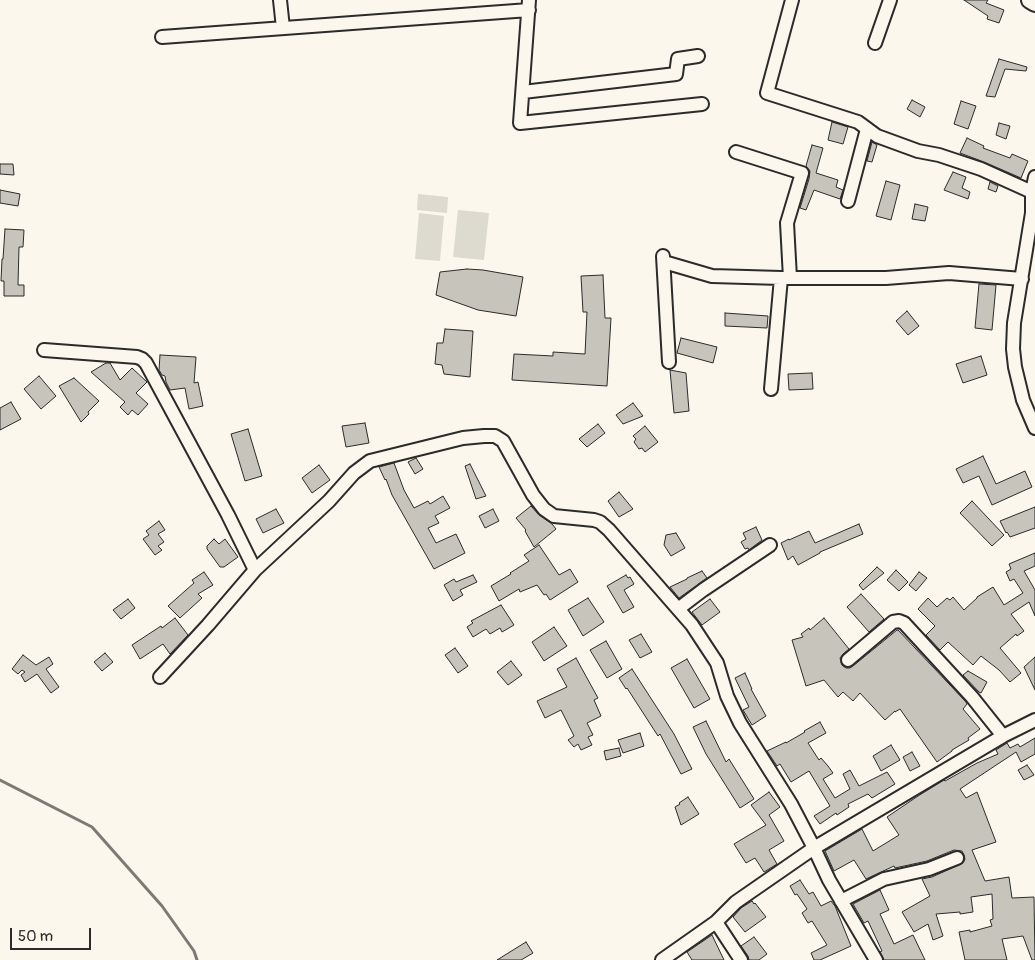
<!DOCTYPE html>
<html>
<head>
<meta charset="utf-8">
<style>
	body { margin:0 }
	#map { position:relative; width:1035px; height:960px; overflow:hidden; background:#fbf7ec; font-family:Pangolin,sans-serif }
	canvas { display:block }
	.scale { position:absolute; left:10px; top:928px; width:81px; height:22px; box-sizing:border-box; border:2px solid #2b2b2b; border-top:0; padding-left:6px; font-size:15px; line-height:18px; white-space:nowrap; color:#2b2b2b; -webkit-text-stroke:4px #fbf7ec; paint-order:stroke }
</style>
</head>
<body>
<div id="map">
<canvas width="1035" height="960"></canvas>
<div class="scale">50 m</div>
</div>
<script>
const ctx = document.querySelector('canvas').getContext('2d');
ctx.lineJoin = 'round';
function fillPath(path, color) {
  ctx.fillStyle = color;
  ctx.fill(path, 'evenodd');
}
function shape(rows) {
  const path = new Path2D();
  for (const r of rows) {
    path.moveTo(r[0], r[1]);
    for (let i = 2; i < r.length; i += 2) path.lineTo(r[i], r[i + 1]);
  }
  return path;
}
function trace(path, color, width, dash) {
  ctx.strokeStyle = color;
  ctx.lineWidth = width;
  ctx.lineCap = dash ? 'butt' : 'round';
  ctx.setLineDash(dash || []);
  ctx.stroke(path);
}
fillPath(shape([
	[418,194,448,197,447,213,417,210],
	[458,210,489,213,484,260,453,257],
	[419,213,444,216,440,261,415,259]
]), '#dddad0');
trace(shape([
	[0,780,92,827,162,906,194,951,197,960]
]), '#7b7a75', 3);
const building = shape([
	[964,0,988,0,986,3,1004,10,999,23,987,19,988,16,964,0],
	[999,59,1027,67,1026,71,1005,69,995,97,986,96,999,59],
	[912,100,925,107,920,117,907,109,912,100],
	[961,101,976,106,968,129,954,124,961,101],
	[832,122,848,127,843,144,828,140,832,122],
	[999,123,1010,126,1006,139,996,135,999,123],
	[967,138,984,146,983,148,1010,158,1012,154,1028,161,1021,178,984,162,960,153,967,138],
	[872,142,877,145,872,162,867,161,872,142],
	[812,145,823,148,816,173,838,180,836,187,843,190,840,199,814,190,806,210,800,208,809,179,810,171,806,166,812,145],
	[0,164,13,164,14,175,0,174,0,164],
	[953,172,966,177,962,188,970,192,968,199,944,190,953,172],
	[886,181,900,185,891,220,876,216,886,181],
	[990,182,998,186,996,192,988,189,990,182],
	[0,190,20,194,18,206,0,203,0,190],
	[915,204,928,207,925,221,912,219,915,204],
	[5,229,24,230,23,247,19,247,18,285,24,285,24,296,4,296,4,281,1,281,2,259,3,259,5,229],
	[467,269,483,270,523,277,516,316,478,310,436,295,440,272,467,269],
	[603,275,605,318,611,318,607,386,512,380,514,354,553,356,553,352,585,354,587,312,583,312,581,276,603,275],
	[979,284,996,285,992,330,975,328,979,284],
	[907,311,919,326,908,335,896,321,907,311],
	[725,313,768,316,767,328,725,326,725,313],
	[445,329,473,331,470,377,444,374,442,365,435,364,437,343,443,343,445,329],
	[681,338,717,347,713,363,677,353,681,338],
	[160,355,196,357,194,383,198,382,203,406,189,409,185,388,170,390,166,382,165,376,162,375,159,370,160,355],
	[981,356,987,375,963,383,956,364,981,356],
	[106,363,110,363,120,380,132,368,147,382,136,393,148,404,138,415,132,410,128,415,120,407,125,402,91,372,106,363],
	[670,370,686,373,689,411,674,413,670,370],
	[812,373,813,389,789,390,788,374,812,373],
	[39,376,56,396,41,409,24,389,39,376],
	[74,378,99,401,88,412,89,414,81,422,59,386,74,378],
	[11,402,21,419,0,430,0,408,11,402],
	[633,403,643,416,623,424,616,415,633,403],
	[365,423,369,443,346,447,342,426,365,423],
	[598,424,605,433,587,447,579,439,598,424],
	[645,426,658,442,645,452,642,448,639,449,634,442,636,439,633,436,645,426],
	[248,429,262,476,245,481,231,434,248,429],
	[983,456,996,484,1025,471,1032,487,992,505,979,476,963,483,956,469,983,456],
	[416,458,423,469,415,474,408,462,416,458],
	[394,463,404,490,414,508,428,501,430,504,443,496,450,508,435,516,439,523,428,528,436,543,456,534,465,553,434,569,392,495,386,479,385,480,379,467,394,463],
	[470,464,486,496,476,499,465,466,470,464],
	[319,465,330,480,312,493,302,478,319,465],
	[619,492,633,509,619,517,608,501,619,492],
	[972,501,1004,535,992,546,960,513,972,501],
	[531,506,539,515,552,524,556,529,534,547,525,531,526,530,516,518,531,506],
	[1035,507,1035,528,1010,537,1007,532,1006,533,1000,521,1035,507],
	[276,509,284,523,263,533,256,519,276,509],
	[493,509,499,521,485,528,479,516,493,509],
	[159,521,165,530,158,534,164,542,158,546,162,550,155,555,143,539,149,535,146,531,159,521],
	[859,524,863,534,820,552,820,553,798,565,793,556,788,560,781,543,789,539,789,540,809,531,815,543,859,524],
	[756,527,762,540,749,550,748,548,745,549,741,542,746,539,743,533,756,527],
	[676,533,685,548,671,556,664,545,666,535,676,533],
	[214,539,219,544,225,539,238,557,224,567,220,567,207,549,207,546,214,539],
	[539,545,559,575,570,569,578,582,550,600,546,594,544,595,537,585,520,592,519,589,499,601,491,586,511,574,510,573,529,561,524,555,539,545],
	[1035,553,1035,566,1024,571,1035,590,1035,616,1029,602,1011,614,1024,631,1017,636,1016,634,1000,648,1021,673,1010,682,999,670,981,656,973,665,948,642,940,650,926,635,935,626,918,609,928,598,937,607,947,598,950,600,953,597,964,610,977,598,977,597,993,587,1004,605,1023,593,1014,579,1010,581,1006,572,1011,569,1009,564,1035,553],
	[877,567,884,573,863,590,859,585,877,567],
	[896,570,908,582,899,591,887,580,896,570],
	[702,571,707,578,679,598,670,587,687,579,687,578,702,571],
	[204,572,213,585,198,594,202,598,180,618,168,606,194,583,192,580,204,572],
	[919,572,927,578,916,591,909,585,919,572],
	[473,575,477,582,460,590,463,595,453,601,444,585,454,579,456,582,473,575],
	[626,575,628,578,630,577,634,584,624,590,634,607,623,613,607,586,626,575],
	[861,594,884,619,869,632,847,607,861,594],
	[588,598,604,622,583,636,568,610,588,598],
	[128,599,135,608,121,619,113,610,128,599],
	[710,599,720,612,702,625,692,612,710,599],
	[501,605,514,625,502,632,500,628,490,634,486,629,473,637,467,627,473,623,471,621,501,605],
	[175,618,188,635,170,654,163,644,140,659,132,645,161,626,162,628,175,618],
	[824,618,849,649,843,654,840,658,842,665,846,668,850,668,853,666,897,630,898,630,966,702,967,704,963,709,980,729,968,738,969,740,952,750,952,751,937,762,900,709,895,712,895,711,885,720,860,693,853,701,843,692,838,697,824,680,806,686,792,640,803,637,801,634,809,628,810,630,824,618],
	[554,627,567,646,544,661,532,642,554,627],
	[641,634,652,652,640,658,629,640,641,634],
	[606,641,622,669,607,678,590,650,606,641],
	[455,648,468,666,458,673,445,655,455,648],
	[105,653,113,662,102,671,94,662,105,653],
	[23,655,36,665,49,657,53,664,46,669,59,687,51,693,37,674,25,682,21,675,25,672,22,670,18,674,12,669,23,655],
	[1035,657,1035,690,1024,667,1035,657],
	[576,658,598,698,594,700,601,716,587,723,593,735,588,737,592,745,581,750,578,744,574,747,568,740,574,736,561,710,545,718,537,701,567,687,557,669,576,658],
	[687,659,710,699,694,708,671,668,687,659],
	[511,661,522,675,508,685,497,672,511,661],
	[632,669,674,734,692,769,681,774,660,734,658,736,627,688,626,689,619,678,632,669],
	[968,671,987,682,981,693,979,692,963,675,968,671],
	[745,673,752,689,751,689,766,716,752,725,743,710,749,707,735,678,745,673],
	[706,721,726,762,729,759,754,799,740,808,706,754,693,727,706,721],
	[820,722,826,733,808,743,819,760,821,758,828,766,833,773,823,779,835,798,850,789,843,774,850,770,859,786,887,772,895,784,872,798,868,794,848,804,849,807,837,815,836,813,820,824,814,816,830,806,809,771,791,782,780,764,777,766,767,751,786,742,786,743,805,732,804,731,820,722],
	[640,733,644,746,623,753,618,740,640,733],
	[1035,738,1035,754,1021,762,1016,752,960,789,966,798,977,792,996,842,972,850,985,881,1009,877,1012,898,1034,897,1035,960,1032,960,1023,936,1002,939,1007,960,965,960,959,932,970,930,970,932,992,926,990,920,993,919,992,894,971,897,973,912,960,914,960,912,936,914,943,936,933,940,928,924,914,932,902,912,930,896,922,879,932,877,963,863,965,859,964,855,962,851,954,850,927,861,895,868,894,866,866,879,854,860,834,871,825,851,862,829,873,851,899,835,887,817,918,796,944,780,945,781,977,763,998,754,996,750,1007,743,1010,748,1018,744,1020,747,1035,738],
	[891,745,900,760,881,771,873,756,891,745],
	[619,748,621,756,606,760,604,751,619,748],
	[912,752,920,766,910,771,903,757,912,752],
	[1027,765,1034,775,1024,780,1018,770,1027,765],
	[769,792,780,807,769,815,784,841,769,850,777,864,764,872,755,858,746,863,734,844,766,825,751,805,769,792],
	[688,797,699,814,681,825,675,807,680,804,679,803,688,797],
	[800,880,809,894,813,892,821,906,831,901,835,906,851,946,820,960,814,960,811,953,827,945,812,921,808,923,802,913,807,909,797,894,795,895,790,886,800,880],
	[880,890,889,910,880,914,894,944,913,935,925,960,884,960,880,952,882,951,868,921,864,923,853,904,880,890],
	[752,901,754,904,755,903,766,917,745,932,733,917,741,908,752,901],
	[712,935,724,960,692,960,687,952,712,935],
	[754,937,767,954,759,960,749,960,748,956,741,946,754,937],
	[526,942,533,953,521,960,497,960,526,942]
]);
fillPath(building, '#c7c4bc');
trace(building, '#2b2b2b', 1);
const minor = shape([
	[280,0,283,28],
	[529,0,520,123,702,104],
	[792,0,767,93,858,122,877,136,918,151,939,155,981,169,1032,192],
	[162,37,529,10],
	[875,43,890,0],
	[523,92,676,74,678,59,698,56],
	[736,152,802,173,787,223,790,278],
	[1035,177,1032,192,1032,213,1014,323,1013,349,1015,367,1023,400,1035,428],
	[848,201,867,129],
	[663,256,669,362],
	[664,262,712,276,781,278,886,278,949,273,1022,279],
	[44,350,137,357,142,359,146,363,228,515,255,570],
	[771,389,781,278],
	[678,609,703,590,770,545],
	[848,660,893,622,899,621,904,623,972,697,1003,736],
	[160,677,208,625,255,570,329,501,354,473,370,461,463,438,484,436,495,436,503,441,533,495,544,509,554,516,594,520,600,522,609,530,692,625,717,663,727,696,740,723,791,804,814,848,829,880,876,960],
	[841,901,884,879,929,869,957,858],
	[716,922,741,960],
	[662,960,716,922,736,902,814,848,1003,736,1035,720]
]);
const major = shape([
	[1030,0,1035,3]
]);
trace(minor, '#2b2b2b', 16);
trace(major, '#2b2b2b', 20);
trace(minor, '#fbf7ec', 12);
trace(major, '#fbf7ec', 16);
</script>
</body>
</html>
